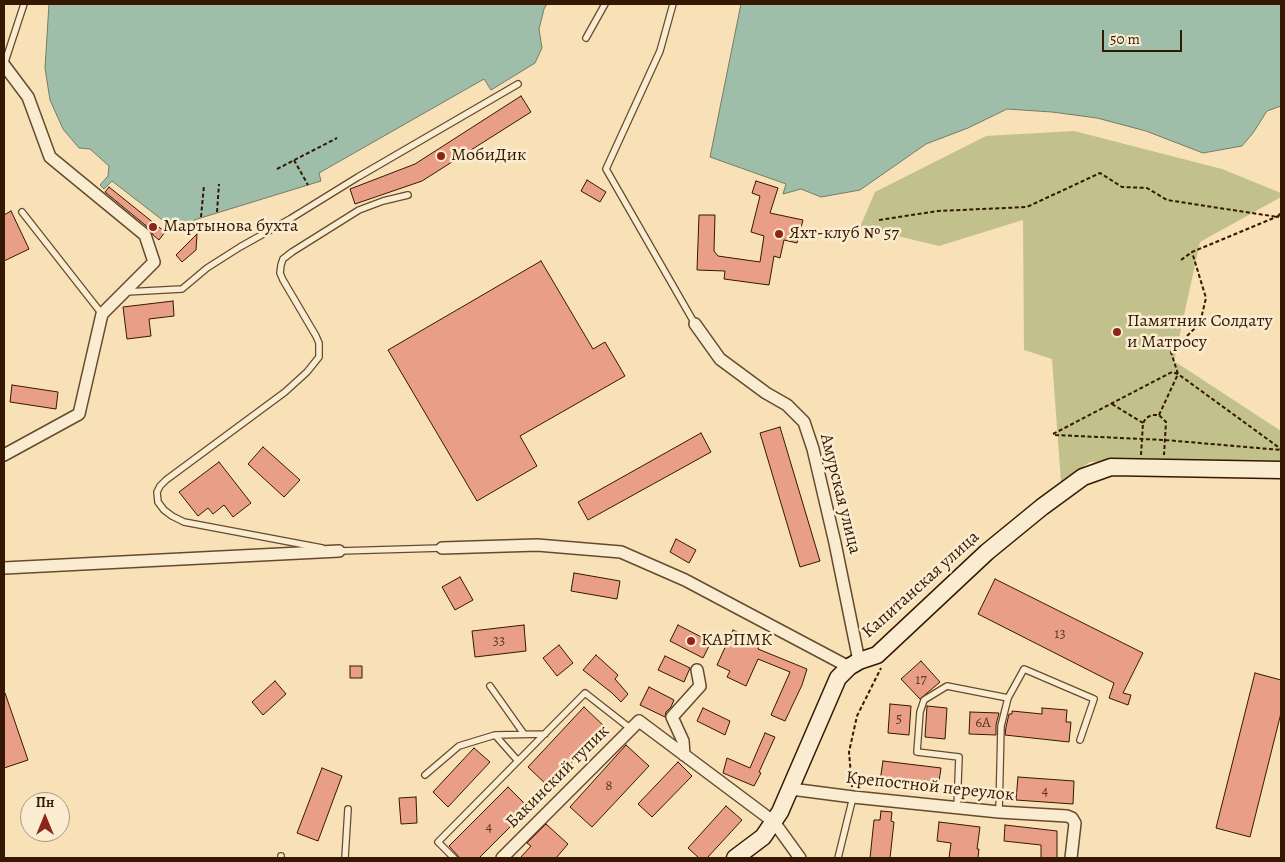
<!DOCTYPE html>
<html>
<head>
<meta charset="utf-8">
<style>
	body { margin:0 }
	#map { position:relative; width:1285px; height:862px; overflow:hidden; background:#f8e1b7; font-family:Alegreya,serif }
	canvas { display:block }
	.frame { position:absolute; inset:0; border:5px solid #351801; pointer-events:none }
	.north { position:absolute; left:20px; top:792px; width:50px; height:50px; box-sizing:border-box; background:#faecd0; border:1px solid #ab977d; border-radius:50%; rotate:0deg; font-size:14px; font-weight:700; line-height:20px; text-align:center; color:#351801 }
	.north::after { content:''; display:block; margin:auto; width:18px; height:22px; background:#8f2418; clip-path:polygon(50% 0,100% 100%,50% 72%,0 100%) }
	.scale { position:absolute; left:1102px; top:30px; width:80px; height:22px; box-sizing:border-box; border:2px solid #351801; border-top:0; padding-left:6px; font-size:15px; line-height:18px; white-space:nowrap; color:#351801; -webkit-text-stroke:4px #faecd0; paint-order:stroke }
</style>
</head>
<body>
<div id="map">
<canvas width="1285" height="862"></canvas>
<div class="frame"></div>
<div class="north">Пн</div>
<div class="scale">50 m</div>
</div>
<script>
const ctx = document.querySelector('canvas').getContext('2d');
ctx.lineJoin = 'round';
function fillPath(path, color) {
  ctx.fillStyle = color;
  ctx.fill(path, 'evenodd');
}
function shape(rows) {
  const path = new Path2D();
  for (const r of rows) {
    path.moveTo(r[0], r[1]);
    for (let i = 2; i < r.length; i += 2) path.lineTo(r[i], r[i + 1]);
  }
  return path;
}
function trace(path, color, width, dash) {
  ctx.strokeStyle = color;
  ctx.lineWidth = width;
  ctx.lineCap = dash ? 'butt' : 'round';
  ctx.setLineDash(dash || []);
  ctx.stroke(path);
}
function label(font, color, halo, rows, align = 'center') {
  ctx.font = font + ' Alegreya,serif';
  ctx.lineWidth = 5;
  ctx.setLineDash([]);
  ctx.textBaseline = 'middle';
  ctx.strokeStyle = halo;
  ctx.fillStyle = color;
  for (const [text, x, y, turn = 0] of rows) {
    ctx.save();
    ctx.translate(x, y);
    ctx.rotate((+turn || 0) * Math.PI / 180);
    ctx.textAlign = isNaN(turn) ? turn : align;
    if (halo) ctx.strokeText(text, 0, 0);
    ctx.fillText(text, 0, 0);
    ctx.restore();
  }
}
fillPath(shape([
	[1074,131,1222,169,1281,193,1281,197,1200,242,1174,361,1281,431,1281,461,1090,462,1061,482,1052,359,1024,350,1023,220,939,246,860,227,875,192,986,136]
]), '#c2c18b');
const water = shape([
	[49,4,547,4,544,9,539,29,542,48,535,63,491,90,484,79,319,173,321,181,194,220,193,228,174,229,112,181,104,189,100,185,108,176,109,166,90,149,79,148,63,129,50,100,45,68,49,4],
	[741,4,1281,4,1281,106,1267,111,1253,133,1242,146,1203,153,1146,131,1097,118,1052,112,1007,109,968,128,926,144,860,190,821,197,801,189,783,194,786,184,710,157,741,4]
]);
fillPath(water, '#9ebeaa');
trace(water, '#747c66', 1);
const building = shape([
	[521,96,531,112,422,181,355,204,350,189,415,164,521,96],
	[587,180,606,192,600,202,581,191,587,180],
	[756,181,778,188,770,213,803,220,797,243,784,240,780,258,774,256,769,285,724,279,725,271,697,270,699,215,715,215,714,251,718,256,760,262,764,236,751,232,760,196,752,193,756,181],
	[109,187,165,232,159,240,153,235,150,229,105,192,109,187],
	[11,211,29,249,4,261,4,215,11,211],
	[197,234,196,250,182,262,176,255,197,234],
	[541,261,593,349,605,342,625,376,520,436,537,466,477,501,388,350,541,261],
	[173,301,174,316,149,319,151,336,127,339,123,307,173,301],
	[12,385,58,392,56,409,10,402,12,385],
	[780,427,820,561,800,567,760,433,780,427],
	[701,433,711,452,588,520,578,502,701,433],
	[263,447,300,480,284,497,248,464,263,447],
	[219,462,251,503,233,517,224,505,213,514,208,508,198,516,179,492,219,462],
	[676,539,696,550,689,563,670,552,676,539],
	[574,573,620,581,617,599,571,591,574,573],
	[460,577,473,600,455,610,442,587,460,577],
	[995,579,1143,653,1123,693,1131,695,1128,705,1109,698,1114,683,978,614,995,579],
	[524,625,526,651,475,657,472,631,524,625],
	[678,625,711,642,703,658,670,641,678,625],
	[733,630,760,643,758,649,807,669,802,685,785,721,771,715,790,672,758,659,746,686,727,677,730,671,717,665,733,630],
	[559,645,573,663,557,676,543,658,559,645],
	[596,655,618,675,615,679,628,694,621,702,612,693,583,670,596,655],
	[665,656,690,668,684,682,658,670,665,656],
	[921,661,940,682,920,699,901,679,921,661],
	[350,666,362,666,362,678,350,678,350,666],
	[1255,673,1281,680,1281,713,1250,837,1216,828,1255,673],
	[275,681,286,694,263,715,252,702,275,681],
	[649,687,674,700,671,707,666,712,665,717,640,705,649,687],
	[4,693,5,693,28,760,4,768,4,693],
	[890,704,911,706,909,735,888,733,890,704],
	[927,706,947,708,945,739,925,737,927,706],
	[584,707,605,727,549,787,528,767,584,707],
	[703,708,730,721,725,735,697,721,703,708],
	[1042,708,1067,710,1066,722,1071,722,1069,742,1005,735,1006,727,1009,714,1012,714,1012,711,1042,714,1042,708],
	[970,712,999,713,996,725,996,735,969,734,970,712],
	[765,733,775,737,759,772,761,773,754,786,723,773,727,758,750,768,765,733],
	[626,745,649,766,592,827,570,807,626,745],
	[474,748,490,762,448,807,433,792,474,748],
	[883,761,941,768,938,788,880,781,883,761],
	[678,762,692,776,652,817,638,804,678,762],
	[322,768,342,776,318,841,297,833,322,768],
	[1018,777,1074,781,1073,804,1016,800,1018,777],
	[508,787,529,808,479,858,460,858,449,846,508,787],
	[416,797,417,823,401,824,399,798,416,797],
	[726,806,742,820,707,858,699,858,688,848,726,806],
	[881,811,892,812,891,821,894,822,890,858,870,858,874,820,880,820,881,811],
	[939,822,980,827,977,849,979,849,978,858,949,858,951,843,937,841,939,822],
	[546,824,568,844,556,858,520,858,531,846,527,843,546,824],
	[1005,825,1057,831,1057,858,1041,858,1041,845,1004,841,1005,825]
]);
fillPath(building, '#e99f87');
trace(building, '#351801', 1);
const lane = shape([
	[673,4,660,51,606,169,695,324],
	[586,38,605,4],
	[4,65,24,4],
	[22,212,102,314],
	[126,292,182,289,207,268,240,247,290,219,358,177,518,84],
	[322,548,184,522,172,516,164,510,158,502,157,492,160,486,166,480,285,392,307,372,319,357,319,343,316,336,283,280,280,273,281,265,283,259,292,252,359,210,383,201,408,195],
	[339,551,442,548],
	[490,686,524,734],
	[495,735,545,734],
	[425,775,459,746,495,735,518,761],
	[957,808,959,757,917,752,920,712,924,700,947,686,1008,698],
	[999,812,1001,726,1008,698,1024,669,1094,699,1080,740],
	[281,856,281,858],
	[345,858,348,809],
	[454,858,438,842,585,693,631,729],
	[838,858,853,797]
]);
const street = shape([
	[695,324,720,359,766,393,787,405,804,422,813,449,835,543,859,661],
	[4,455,79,414,102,314,154,262,145,235,50,157,28,97,4,65],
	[442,548,537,545,621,552,685,580,849,667],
	[4,568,339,551],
	[684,755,683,741,672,717,700,686,697,670],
	[791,789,853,797,999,812,1067,816,1072,818,1075,823,1071,858],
	[502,858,639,721,774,822,800,858]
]);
const secondary = shape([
	[735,858,763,837,780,812,838,678,849,667,859,661,877,655,987,552,1042,507,1083,477,1111,467,1281,470]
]);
trace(lane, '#664a2e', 8);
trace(street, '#664a2e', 14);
trace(secondary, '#351801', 19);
trace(shape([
	[294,160,308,185],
	[277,169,337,138],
	[217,212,219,184],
	[201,217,204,185],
	[879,220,938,211,1027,207,1100,173,1122,187,1147,188,1167,200,1278,217,1281,211],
	[1181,260,1192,252,1281,215],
	[1112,404,1143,423],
	[1159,415,1178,374,1171,352,1200,323,1206,298,1192,252],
	[1053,434,1172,372,1178,374,1281,449],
	[1055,435,1165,440,1281,450],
	[1141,455,1143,423,1146,418,1152,415,1159,415,1166,422,1164,455],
	[852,787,849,752,857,716,881,668]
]), '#351801', 2, [4, 2.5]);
trace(lane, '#faecd0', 5.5);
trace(street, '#faecd0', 11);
trace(secondary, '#faecd0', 16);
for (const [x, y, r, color] of [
	[441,156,5,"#8f2418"],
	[153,227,5,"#8f2418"],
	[779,234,5,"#8f2418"],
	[1117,332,5,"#8f2418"],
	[691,641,5,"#8f2418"]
]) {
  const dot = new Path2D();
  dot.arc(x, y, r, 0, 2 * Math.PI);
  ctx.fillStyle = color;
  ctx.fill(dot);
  trace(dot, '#faecd0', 2);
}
label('15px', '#623a22', null, [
	["13",1060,634],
	["33",499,641],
	["17",921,680],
	["5",899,719],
	["6А",983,723],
	["8",609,786],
	["4",1045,791],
	["4",489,827]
]);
label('18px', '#351801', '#faecd0', [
	["МобиДик",451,156],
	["Мартынова бухта",163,227],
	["Яхт-клуб № 57",789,234],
	["Памятник Солдату",1127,322],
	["и Матросу",1127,343],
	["КАРПМК",701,641]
], 'left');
label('18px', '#351801', '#faecd0', [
	["Амурская улица",840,494,76],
	["Капитанская улица",921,585,-42],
	["Бакинский тупик",558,777,-45],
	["Крепостной переулок",930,787,6]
]);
</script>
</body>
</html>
